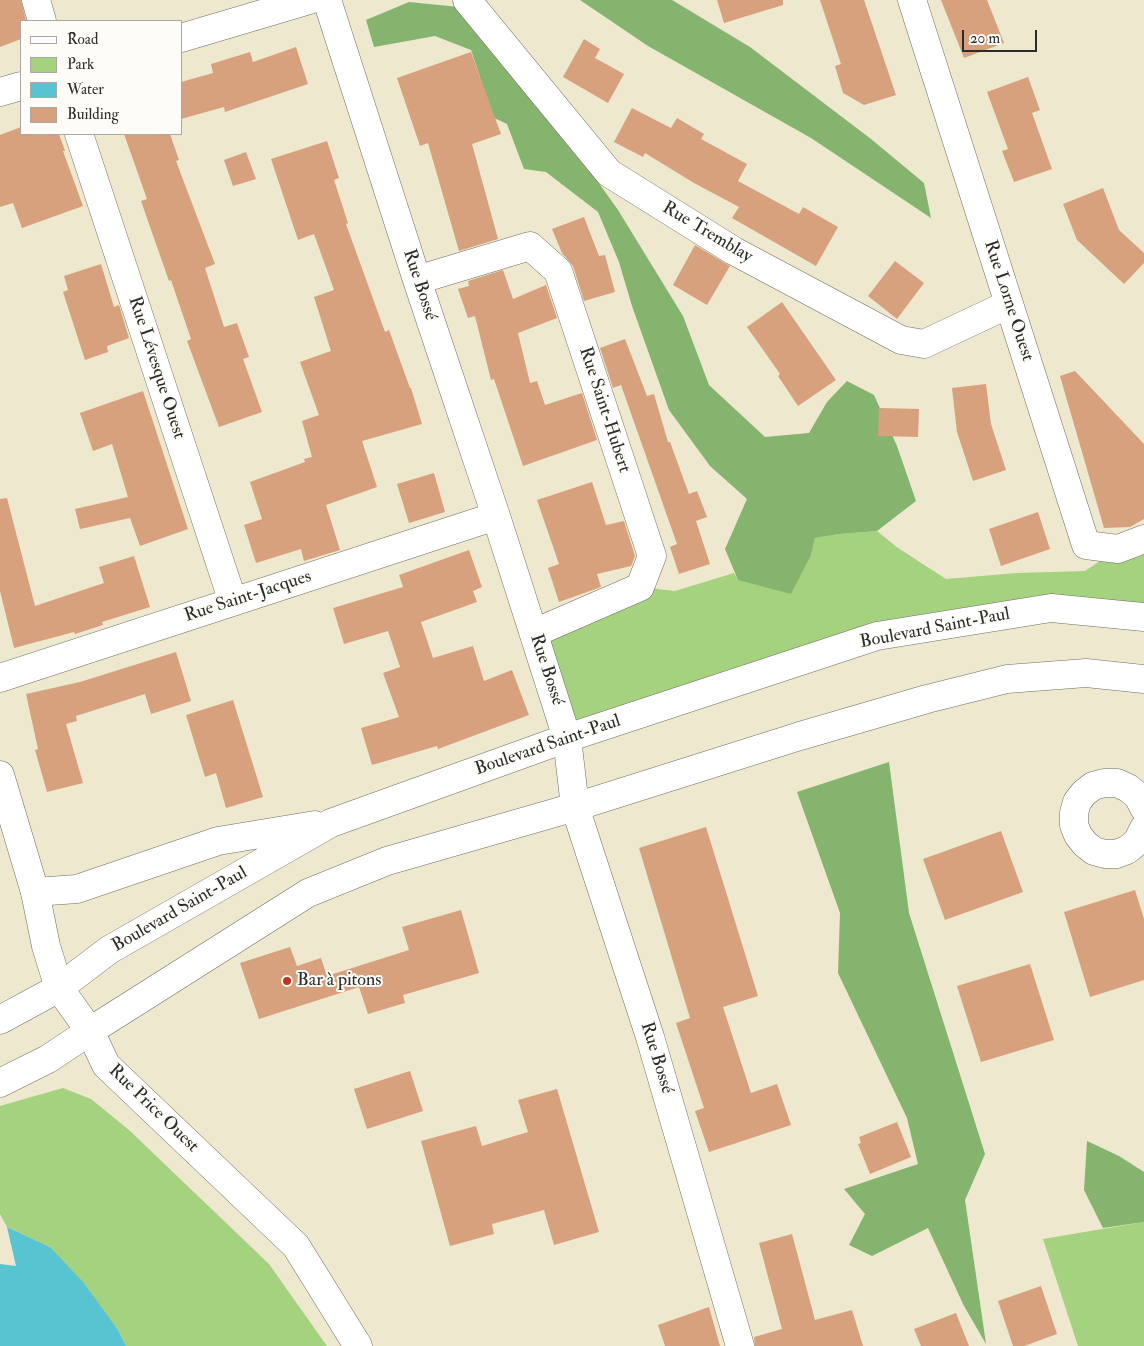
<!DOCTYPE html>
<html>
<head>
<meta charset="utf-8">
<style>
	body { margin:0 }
	#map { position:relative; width:1144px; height:1346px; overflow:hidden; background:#ede8ce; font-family:"IM FELL Double Pica",serif }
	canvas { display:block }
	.legend { position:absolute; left:20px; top:20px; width:162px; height:115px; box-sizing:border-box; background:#fdfcf7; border:1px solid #a9a8a5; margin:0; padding:6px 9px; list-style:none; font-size:15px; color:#2b2b2b }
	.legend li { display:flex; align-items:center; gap:10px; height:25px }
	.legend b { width:25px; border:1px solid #a9a8a5 }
	.scale { position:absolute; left:962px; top:30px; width:75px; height:22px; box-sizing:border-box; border:2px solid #2b2b2b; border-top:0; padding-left:6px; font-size:15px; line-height:18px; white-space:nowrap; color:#2b2b2b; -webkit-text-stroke:4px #fdfcf7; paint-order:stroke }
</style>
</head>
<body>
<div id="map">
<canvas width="1144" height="1346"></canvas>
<ul class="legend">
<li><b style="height:6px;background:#fff"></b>Road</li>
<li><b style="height:14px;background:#a5d27f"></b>Park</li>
<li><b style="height:14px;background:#58c4d1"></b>Water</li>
<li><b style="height:14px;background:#d7a17e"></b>Building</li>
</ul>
<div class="scale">20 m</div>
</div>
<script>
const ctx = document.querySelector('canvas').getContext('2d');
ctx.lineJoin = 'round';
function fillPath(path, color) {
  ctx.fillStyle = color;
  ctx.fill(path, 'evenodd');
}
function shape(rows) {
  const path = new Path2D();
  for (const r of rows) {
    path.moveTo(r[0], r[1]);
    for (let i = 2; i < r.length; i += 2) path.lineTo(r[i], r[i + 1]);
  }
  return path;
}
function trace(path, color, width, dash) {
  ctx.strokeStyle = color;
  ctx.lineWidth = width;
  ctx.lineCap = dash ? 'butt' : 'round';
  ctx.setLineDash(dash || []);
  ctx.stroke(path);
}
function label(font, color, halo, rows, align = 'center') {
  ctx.font = font + ' "IM FELL Double Pica",serif';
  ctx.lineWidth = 4;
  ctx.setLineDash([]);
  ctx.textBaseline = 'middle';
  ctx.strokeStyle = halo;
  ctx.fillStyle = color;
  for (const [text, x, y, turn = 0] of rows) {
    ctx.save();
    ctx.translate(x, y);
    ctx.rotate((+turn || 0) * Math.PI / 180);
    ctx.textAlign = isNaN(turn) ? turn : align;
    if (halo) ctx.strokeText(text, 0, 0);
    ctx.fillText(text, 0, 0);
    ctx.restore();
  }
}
fillPath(shape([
	[877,531,898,548,946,579,1017,573,1085,571,1118,549,1144,539,1144,617,1051,608,877,636,567,738,534,633,640,587,675,591,734,573,738,580,811,555,815,538,839,534],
	[63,1088,91,1099,129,1130,269,1264,327,1346,126,1346,118,1330,50,1247,7,1227,0,1214,0,1106],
	[1144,1222,1144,1346,1078,1346,1043,1239]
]), '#a5d27f');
fillPath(shape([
	[580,0,672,0,750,47,871,139,924,183,931,218,811,138,648,46],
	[409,2,459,7,531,88,618,210,683,316,709,385,765,437,809,433,827,402,847,381,874,395,897,446,916,501,877,531,839,534,815,538,811,555,791,594,738,580,725,549,747,499,710,466,669,410,632,306,619,262,598,212,546,172,524,169,507,124,473,108,483,86,471,50,435,36,374,47,366,20],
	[889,762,909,913,985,1154,965,1200,986,1344,964,1306,928,1228,872,1256,849,1245,865,1214,844,1189,918,1164,907,1118,838,973,840,913,797,792],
	[1087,1141,1119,1156,1144,1172,1144,1222,1103,1228,1084,1190]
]), '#84b46e');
fillPath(shape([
	[7,1227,50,1247,83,1282,118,1330,126,1346,0,1346,0,1264,16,1266]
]), '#58c4d1');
fillPath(shape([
	[0,0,21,0,26,21,21,21,21,39,0,47],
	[717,0,783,0,783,5,724,23],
	[820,0,864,0,896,95,864,105,843,93,835,66,841,64],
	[941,0,987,0,1004,43,964,58],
	[584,39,600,49,595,58,624,74,608,103,563,77],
	[296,47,308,84,225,112,224,107,181,119,181,82,213,73,211,64,250,52,253,62],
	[471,52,501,134,472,144,498,239,459,251,428,143,420,146,397,78],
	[1028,77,1040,110,1032,113,1052,169,1014,182,1002,151,1008,149,987,92],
	[632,108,671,128,677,118,704,134,701,139,747,164,738,181,799,214,803,207,838,227,816,266,732,218,739,207,694,183,645,153,643,157,614,142],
	[21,127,21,134,59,134,65,151,63,151,83,206,22,228,13,203,0,207,0,135],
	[124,134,170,134,179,160,176,161,215,264,205,268,224,327,237,323,249,357,243,359,262,412,219,427,187,341,191,339,171,280,169,281,141,201,147,199],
	[327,141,339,178,334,180,348,223,346,224,385,332,389,330,410,388,411,388,422,424,362,441,377,487,326,505,340,550,304,561,301,549,256,563,244,525,262,519,250,482,305,462,304,459,312,457,302,421,319,415,300,362,331,351,314,297,334,290,314,234,298,240,271,159],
	[246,152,256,179,233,186,224,160],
	[1103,188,1119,230,1144,253,1144,263,1124,284,1077,240,1063,204],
	[584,217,599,256,605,255,615,292,584,301,573,266,562,253,552,229],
	[695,245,730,266,707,305,673,285],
	[895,261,924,283,897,319,868,296],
	[101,264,114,307,119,305,129,338,107,346,108,352,85,360,63,292,68,290,64,276],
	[503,270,513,299,546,285,557,318,518,333,530,383,537,381,545,405,582,393,597,440,523,466,494,379,491,380,475,316,468,318,458,289,469,286,468,281],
	[782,302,836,380,798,406,778,376,780,374,747,327],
	[625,339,647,396,654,394,668,442,670,442,689,494,697,491,707,517,696,521,710,564,679,574,670,547,677,544,621,385,613,388,600,348],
	[1075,371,1144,444,1144,519,1130,527,1104,528,1060,376],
	[986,384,991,424,1006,470,973,481,957,432,952,388],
	[143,391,188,529,140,546,130,518,80,529,75,509,128,497,112,444,93,451,80,413],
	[879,408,919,409,918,437,878,436],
	[434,473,445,512,409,523,397,484],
	[592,482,606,525,624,521,635,556,631,566,597,574,601,587,559,602,548,568,559,564,537,500],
	[7,498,35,606,104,583,99,567,134,556,150,607,102,622,103,625,75,634,74,632,14,648,0,591,0,499],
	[1038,512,1050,549,1001,566,989,529],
	[469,550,482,587,473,591,477,602,421,622,433,658,473,646,484,681,512,670,529,715,438,749,437,746,372,765,361,728,399,717,383,673,400,667,388,631,344,644,333,608,403,587,399,575],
	[176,652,191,701,151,714,145,694,76,716,77,721,66,724,83,783,47,792,35,750,38,749,26,694,80,682],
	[233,700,263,797,226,808,216,773,205,777,186,715],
	[706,827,758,996,723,1007,751,1093,777,1084,791,1125,709,1152,695,1111,704,1108,676,1023,690,1018,639,848],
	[1001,831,1023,892,945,920,923,859],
	[1135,890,1144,919,1144,980,1090,997,1064,912],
	[461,910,479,973,403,995,405,1003,368,1014,359,987,259,1019,240,963,290,947,297,966,321,958,327,976,409,950,402,927],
	[1030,964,1054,1040,981,1062,957,986],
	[410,1071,423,1111,367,1129,354,1089],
	[557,1089,599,1232,554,1245,544,1210,492,1224,494,1234,450,1246,421,1141,476,1126,482,1146,528,1132,518,1100],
	[897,1122,911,1157,870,1174,858,1144,861,1143,859,1137],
	[792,1234,815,1320,852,1310,863,1346,755,1346,754,1337,782,1329,759,1243],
	[1041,1286,1057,1334,1024,1346,1013,1346,998,1301],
	[709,1307,720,1346,665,1346,658,1325],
	[956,1313,969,1346,921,1346,914,1329]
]), '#d7a17e');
const minor = shape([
	[36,0,42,21],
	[327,0,417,280,496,516,567,738,575,807,650,1037,740,1346],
	[467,0,609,173,734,251,901,340,924,344,1009,304],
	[912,0,1086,545,1118,549,1144,539],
	[181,38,309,0],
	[0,92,21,86],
	[79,134,233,602],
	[417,280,530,246,558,271,652,556,640,587,534,633],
	[0,678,496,516],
	[0,775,35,892,46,946,59,988],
	[1144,808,1138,796,1128,788,1117,783,1104,783,1093,786,1084,793,1077,802,1074,813,1074,825,1078,835,1085,844,1094,851,1105,854,1116,854,1127,850,1137,842,1144,828],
	[90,1031,106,1065,296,1246,358,1346]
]);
const major = shape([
	[35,892,77,889,218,841,315,825],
	[59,988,90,1031],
	[0,1020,59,988,109,950,331,823,567,738,877,636,1051,608,1144,617],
	[0,1083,48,1059,90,1031,308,893,387,861,575,807,800,736,927,699,1007,679,1086,673,1144,679]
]);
trace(minor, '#6f6d64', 29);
trace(major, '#6f6d64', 29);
trace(minor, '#fff', 28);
trace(major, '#fff', 28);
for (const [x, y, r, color] of [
	[287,981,5,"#c8321e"]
]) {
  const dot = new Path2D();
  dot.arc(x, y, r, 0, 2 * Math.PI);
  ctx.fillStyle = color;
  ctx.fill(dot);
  trace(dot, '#fdfcf7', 2);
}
label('18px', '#2b2b2b', '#fdfcf7', [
	["Rue Tremblay",707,233,31],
	["Rue Bossé",419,285,72],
	["Rue Lorne Ouest",1008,301,72],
	["Rue Lévesque Ouest",156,368,72],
	["Rue Saint-Hubert",604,410,72],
	["Rue Saint-Jacques",248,597,-18],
	["Boulevard Saint-Paul",935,629,-11],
	["Rue Bossé",546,670,72],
	["Boulevard Saint-Paul",548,746,-19],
	["Boulevard Saint-Paul",180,910,-30],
	["Rue Bossé",656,1058,73],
	["Rue Price Ouest",153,1109,44]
]);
label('18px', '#2b2b2b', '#fdfcf7', [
	["Bar à pitons",297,981]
], 'left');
</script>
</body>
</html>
